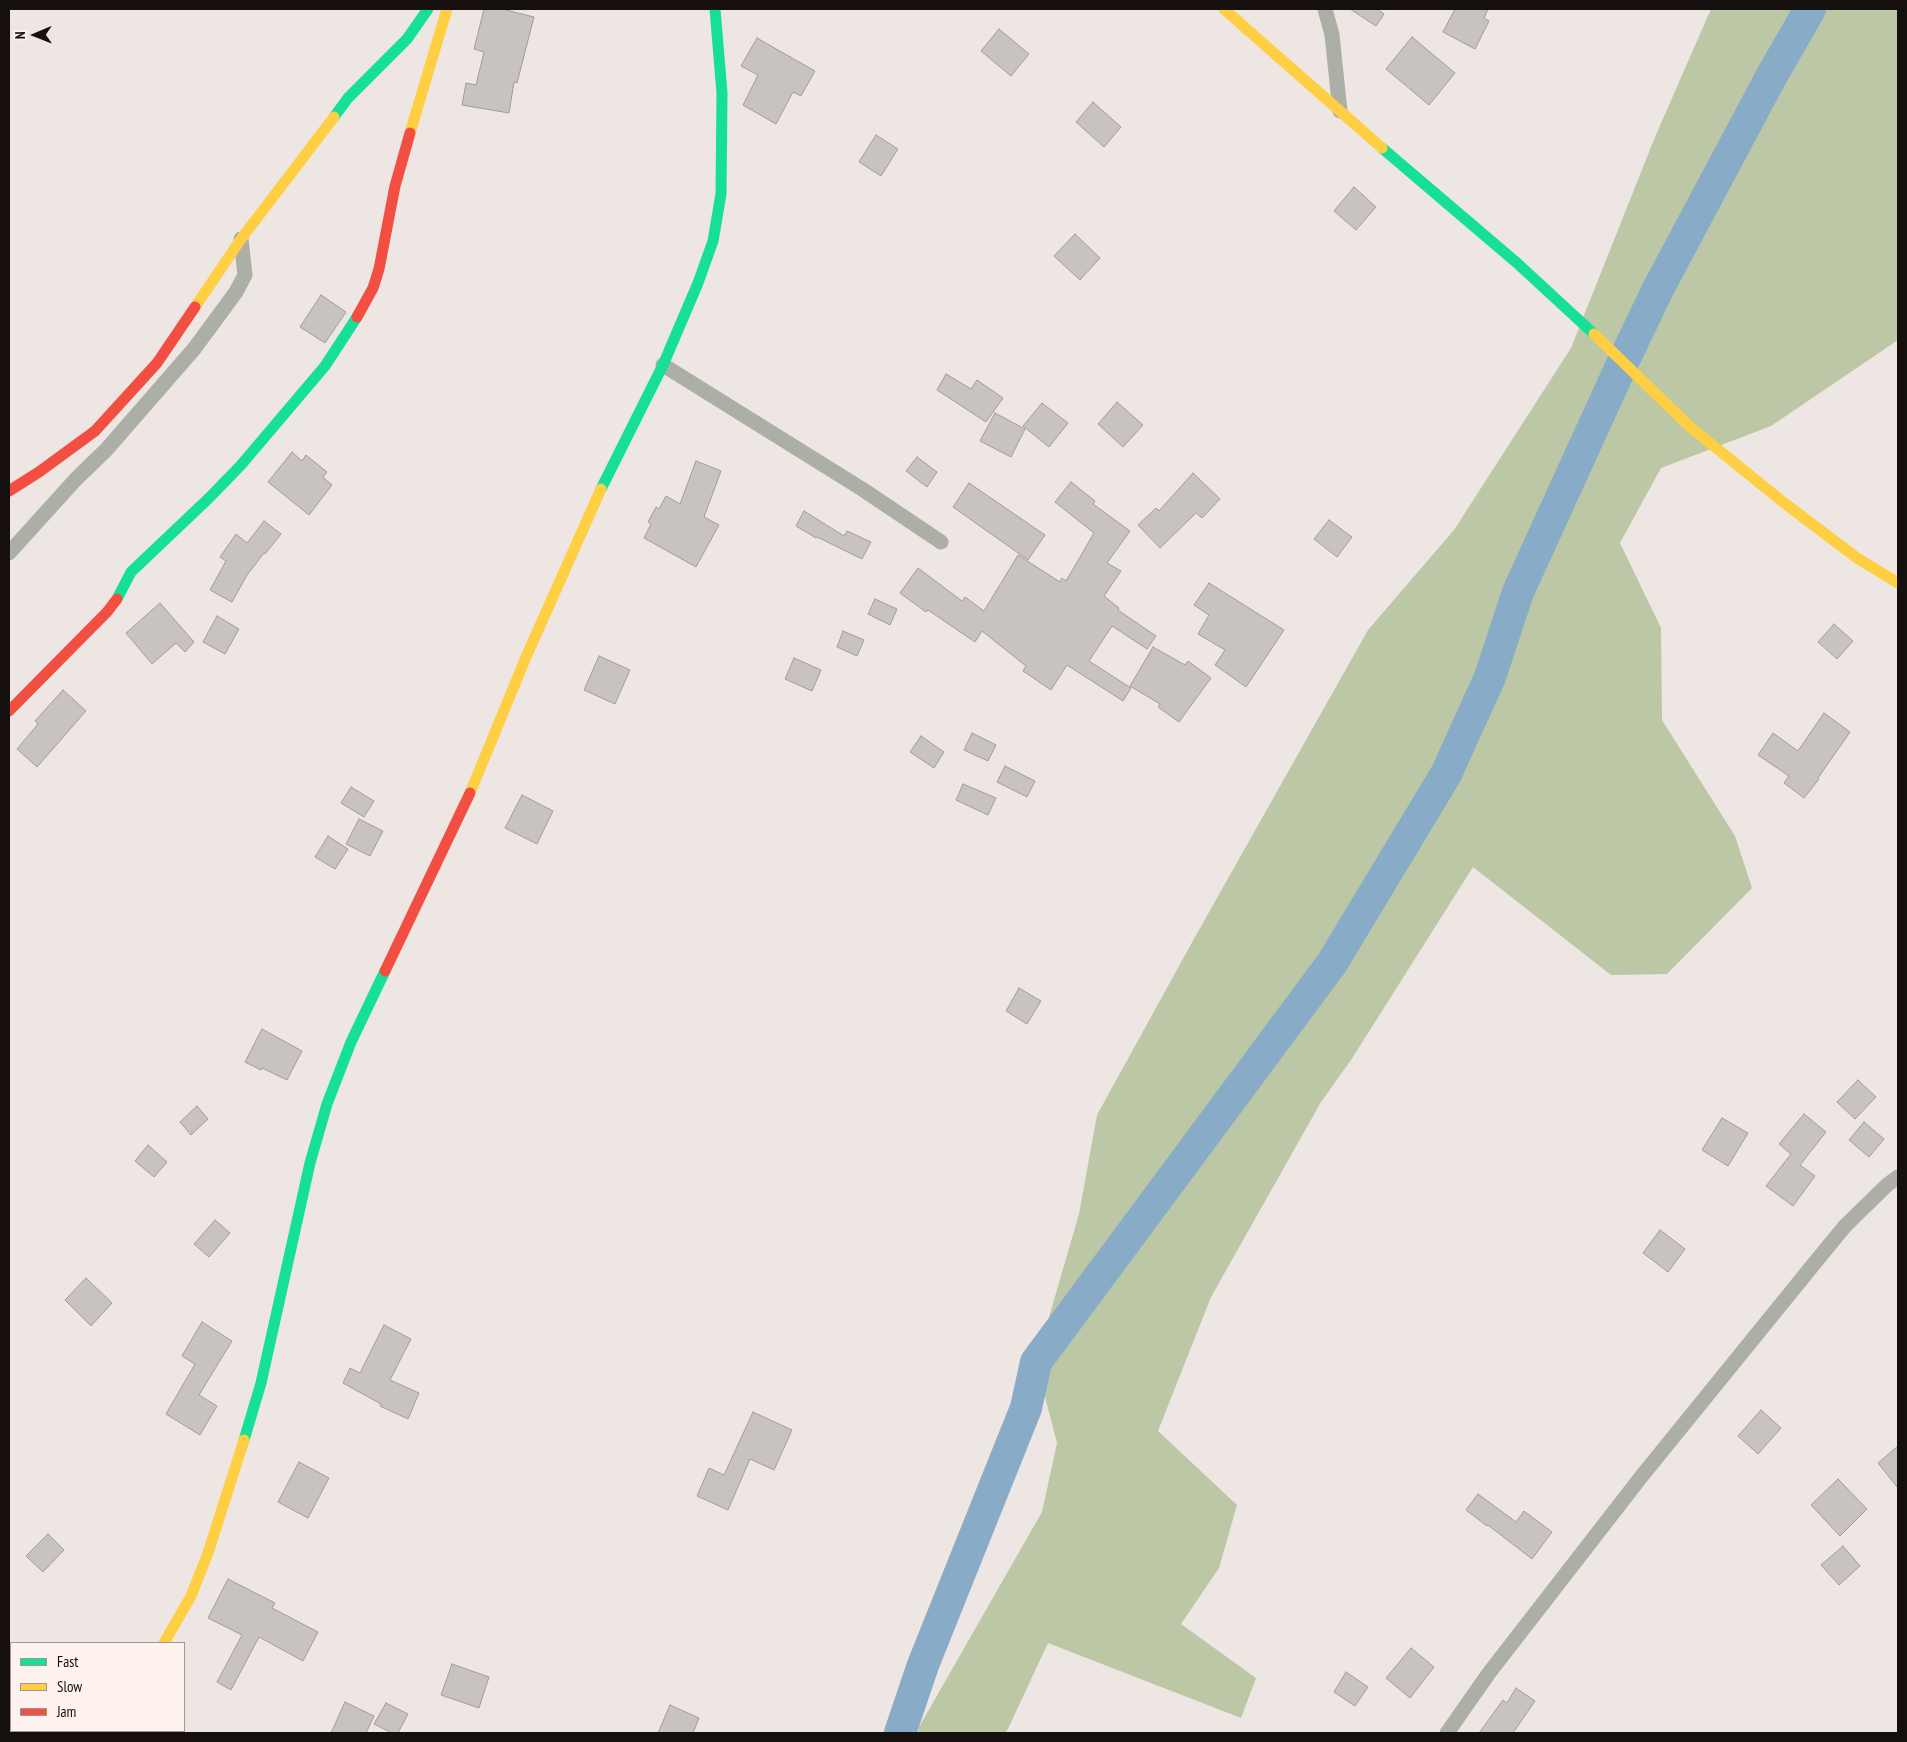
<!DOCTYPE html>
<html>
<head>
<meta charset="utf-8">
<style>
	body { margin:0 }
	#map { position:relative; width:1907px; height:1742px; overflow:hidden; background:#eee6e2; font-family:"PT Sans Narrow",sans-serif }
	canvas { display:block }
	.frame { position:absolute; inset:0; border:10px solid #150f0d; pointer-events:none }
	.legend { position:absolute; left:10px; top:1642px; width:175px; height:90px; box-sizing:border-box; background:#fdf2ee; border:1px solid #a09794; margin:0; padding:6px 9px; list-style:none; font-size:15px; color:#150f0d }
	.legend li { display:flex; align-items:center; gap:10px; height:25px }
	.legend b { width:25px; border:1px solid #a09794 }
	.north { position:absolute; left:10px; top:10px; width:50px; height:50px; -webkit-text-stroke:4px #fdf2ee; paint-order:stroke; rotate:269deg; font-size:14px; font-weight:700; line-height:20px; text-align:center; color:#150f0d }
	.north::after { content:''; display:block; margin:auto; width:18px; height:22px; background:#150f0d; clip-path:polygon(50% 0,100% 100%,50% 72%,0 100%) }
</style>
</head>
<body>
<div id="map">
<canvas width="1907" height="1742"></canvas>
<div class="frame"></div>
<ul class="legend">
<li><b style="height:6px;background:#16e098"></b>Fast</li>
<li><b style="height:6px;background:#ffcf43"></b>Slow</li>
<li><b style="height:6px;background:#f24e42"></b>Jam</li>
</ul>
<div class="north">N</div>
</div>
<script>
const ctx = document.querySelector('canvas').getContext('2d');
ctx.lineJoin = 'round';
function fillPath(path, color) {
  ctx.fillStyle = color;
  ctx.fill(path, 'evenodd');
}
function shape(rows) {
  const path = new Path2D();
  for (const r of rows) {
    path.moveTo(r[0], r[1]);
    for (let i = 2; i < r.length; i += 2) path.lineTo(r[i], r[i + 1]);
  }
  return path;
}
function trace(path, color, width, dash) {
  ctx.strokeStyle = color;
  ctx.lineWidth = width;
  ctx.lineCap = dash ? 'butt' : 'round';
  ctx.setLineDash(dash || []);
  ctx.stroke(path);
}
fillPath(shape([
	[1711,9,1898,9,1898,340,1771,426,1661,468,1620,543,1661,628,1662,720,1735,836,1752,888,1667,974,1611,975,1473,867,1351,1060,1321,1102,1211,1297,1158,1431,1237,1505,1219,1568,1181,1624,1256,1678,1241,1718,1048,1643,1006,1733,918,1733,919,1727,1042,1512,1057,1443,1036,1362,1079,1214,1097,1115,1195,937,1368,630,1454,530,1571,348,1655,137]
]), '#bbc7a5');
trace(shape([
	[900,1733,923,1665,1026,1408,1036,1362,1332,963,1446,774,1490,677,1518,592,1623,362,1658,289,1771,77,1810,9]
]), '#88acc8', 32);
const building = shape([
	[484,9,502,9,534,17,517,83,514,82,509,113,462,105,466,83,476,85,484,52,474,49,484,9],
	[1350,9,1377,9,1384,14,1376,26,1350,9],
	[1455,9,1488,9,1484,18,1489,21,1475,49,1443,32,1455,9],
	[999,29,1029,54,1011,76,981,51,999,29],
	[1412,37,1455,73,1429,105,1386,69,1412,37],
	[757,38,815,71,801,96,793,92,776,124,743,105,758,75,741,66,757,38],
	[1093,102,1121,127,1104,147,1076,122,1093,102],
	[876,135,898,149,881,176,859,162,876,135],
	[1354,187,1376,207,1356,230,1334,211,1354,187],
	[1075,234,1100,258,1080,280,1054,256,1075,234],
	[321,295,346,312,325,343,300,327,321,295],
	[946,374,971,389,977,380,1003,398,986,422,937,390,946,374],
	[1117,402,1143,425,1123,447,1098,424,1117,402],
	[1042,403,1068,423,1049,447,1023,426,1042,403],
	[995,413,1025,429,1011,457,980,441,995,413],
	[292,452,302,461,306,455,327,472,323,477,332,485,309,515,268,482,292,452],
	[917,457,937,472,927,487,906,471,917,457],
	[696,461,721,471,704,517,719,525,696,567,644,538,651,524,648,522,656,507,659,509,666,496,680,504,696,461],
	[1193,473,1220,499,1202,518,1196,513,1160,548,1138,525,1156,508,1159,511,1193,473],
	[1071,482,1095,501,1093,504,1130,531,1107,563,1121,571,1104,596,1119,608,1118,610,1156,636,1147,649,1112,626,1089,661,1131,688,1123,701,1067,665,1051,690,1023,671,1026,666,982,631,975,642,928,610,926,612,900,593,918,568,962,601,965,597,984,611,1018,555,1060,582,1062,578,1066,581,1094,533,1055,502,1071,482],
	[969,483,1045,535,1028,560,953,507,969,483],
	[804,511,844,536,847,531,871,542,862,559,817,537,816,538,796,526,804,511],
	[1329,520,1352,537,1337,557,1314,539,1329,520],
	[264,521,281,534,265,554,264,553,247,575,232,602,210,590,226,561,220,557,236,534,247,543,264,521],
	[1209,583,1284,630,1246,687,1215,665,1225,650,1198,634,1209,615,1194,605,1209,583],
	[875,599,897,609,890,625,868,614,875,599],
	[160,603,194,642,185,652,176,643,152,664,126,633,160,603],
	[217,616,239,629,225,654,203,642,217,616],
	[1834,624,1853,641,1837,659,1818,642,1834,624],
	[843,631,864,640,857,656,837,647,843,631],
	[1153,647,1185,665,1188,661,1211,678,1179,722,1158,707,1160,704,1130,686,1153,647],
	[599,656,630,670,615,704,584,690,599,656],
	[794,658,821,670,812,691,785,679,794,658],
	[63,690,86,711,37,767,17,749,38,724,35,721,63,690],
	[1824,713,1850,732,1818,778,1819,779,1804,798,1784,783,1789,776,1758,755,1773,733,1798,751,1824,713],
	[972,733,996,745,988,761,964,750,972,733],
	[921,736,944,752,934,768,910,752,921,736],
	[1005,766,1035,781,1027,797,997,782,1005,766],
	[963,784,996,798,988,815,956,800,963,784],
	[351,787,374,801,364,817,341,803,351,787],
	[522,795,553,811,537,844,505,828,522,795],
	[359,819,383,831,370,856,346,844,359,819],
	[328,836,348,849,335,869,315,857,328,836],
	[1019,988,1041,1001,1027,1024,1006,1011,1019,988],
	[262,1029,302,1051,287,1080,262,1068,261,1070,245,1062,262,1029],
	[1858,1080,1876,1097,1855,1119,1837,1102,1858,1080],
	[197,1106,208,1119,191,1135,180,1122,197,1106],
	[1804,1114,1826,1132,1800,1165,1815,1176,1793,1206,1766,1186,1791,1154,1779,1144,1804,1114],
	[1722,1118,1748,1133,1728,1166,1702,1150,1722,1118],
	[1864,1122,1884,1139,1869,1157,1849,1140,1864,1122],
	[148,1145,167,1162,154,1177,135,1161,148,1145],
	[215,1220,230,1233,209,1257,194,1244,215,1220],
	[1660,1230,1685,1249,1668,1272,1643,1253,1660,1230],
	[86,1278,112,1303,91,1326,65,1300,86,1278],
	[202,1322,232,1341,199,1395,217,1406,200,1435,166,1414,195,1364,182,1356,202,1322],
	[384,1325,411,1339,390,1380,419,1393,408,1419,380,1406,381,1404,343,1383,350,1368,360,1373,384,1325],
	[1761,1410,1781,1428,1758,1454,1738,1436,1761,1410],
	[753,1412,792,1430,774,1470,750,1459,728,1510,697,1496,709,1468,724,1475,753,1412],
	[1898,1446,1898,1488,1878,1463,1898,1446],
	[299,1462,329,1478,308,1518,278,1502,299,1462],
	[1838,1479,1867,1509,1840,1536,1811,1505,1838,1479],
	[1478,1494,1516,1522,1524,1511,1552,1532,1532,1559,1488,1525,1487,1526,1466,1510,1478,1494],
	[48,1534,64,1550,43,1572,26,1556,48,1534],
	[1843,1546,1860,1566,1839,1585,1821,1565,1843,1546],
	[228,1579,275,1603,272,1608,318,1632,303,1661,259,1637,231,1690,217,1682,242,1635,208,1618,228,1579],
	[1411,1648,1434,1667,1410,1698,1386,1678,1411,1648],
	[452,1664,489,1677,479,1708,441,1695,452,1664],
	[1346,1672,1368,1687,1355,1706,1334,1692,1346,1672],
	[1516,1688,1535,1701,1513,1733,1479,1733,1503,1700,1507,1703,1516,1688],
	[345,1702,374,1716,366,1733,331,1733,345,1702],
	[386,1703,408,1714,398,1733,392,1733,374,1724,386,1703],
	[670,1705,699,1718,693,1733,658,1733,670,1705]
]);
fillPath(building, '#c9c3bf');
trace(building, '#a29c99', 1);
trace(shape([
	[1325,9,1332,35,1340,111],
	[663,365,862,489,941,542],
	[9,553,76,479,106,450,194,349,236,292,245,275,241,239],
	[1447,1733,1489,1673,1641,1477,1813,1265,1845,1226,1887,1185,1898,1177]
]), '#acafa6', 15);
trace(shape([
	[334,117,348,98,407,39,428,9],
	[1382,148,1517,263,1594,334],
	[601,489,663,365,698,283,713,241,721,194,722,93,715,9],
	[117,599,131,572,209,498,241,465,325,366,357,317],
	[244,1440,261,1383,310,1163,327,1104,351,1042,385,971],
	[80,1733,83,1731]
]), '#16e098', 11);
trace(shape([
	[1224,9,1382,148],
	[410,133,447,9],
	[195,307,241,239,334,117],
	[1594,334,1689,426,1783,502,1857,558,1898,583],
	[470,793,526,657,601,489],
	[164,1643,191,1596,208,1553,244,1440]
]), '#ffcf43', 11);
trace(shape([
	[357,317,373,288,379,269,395,186,410,133],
	[9,491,39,472,95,431,157,363,195,307],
	[9,711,107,612,117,599],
	[385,971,470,793]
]), '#f24e42', 11);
</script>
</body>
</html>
